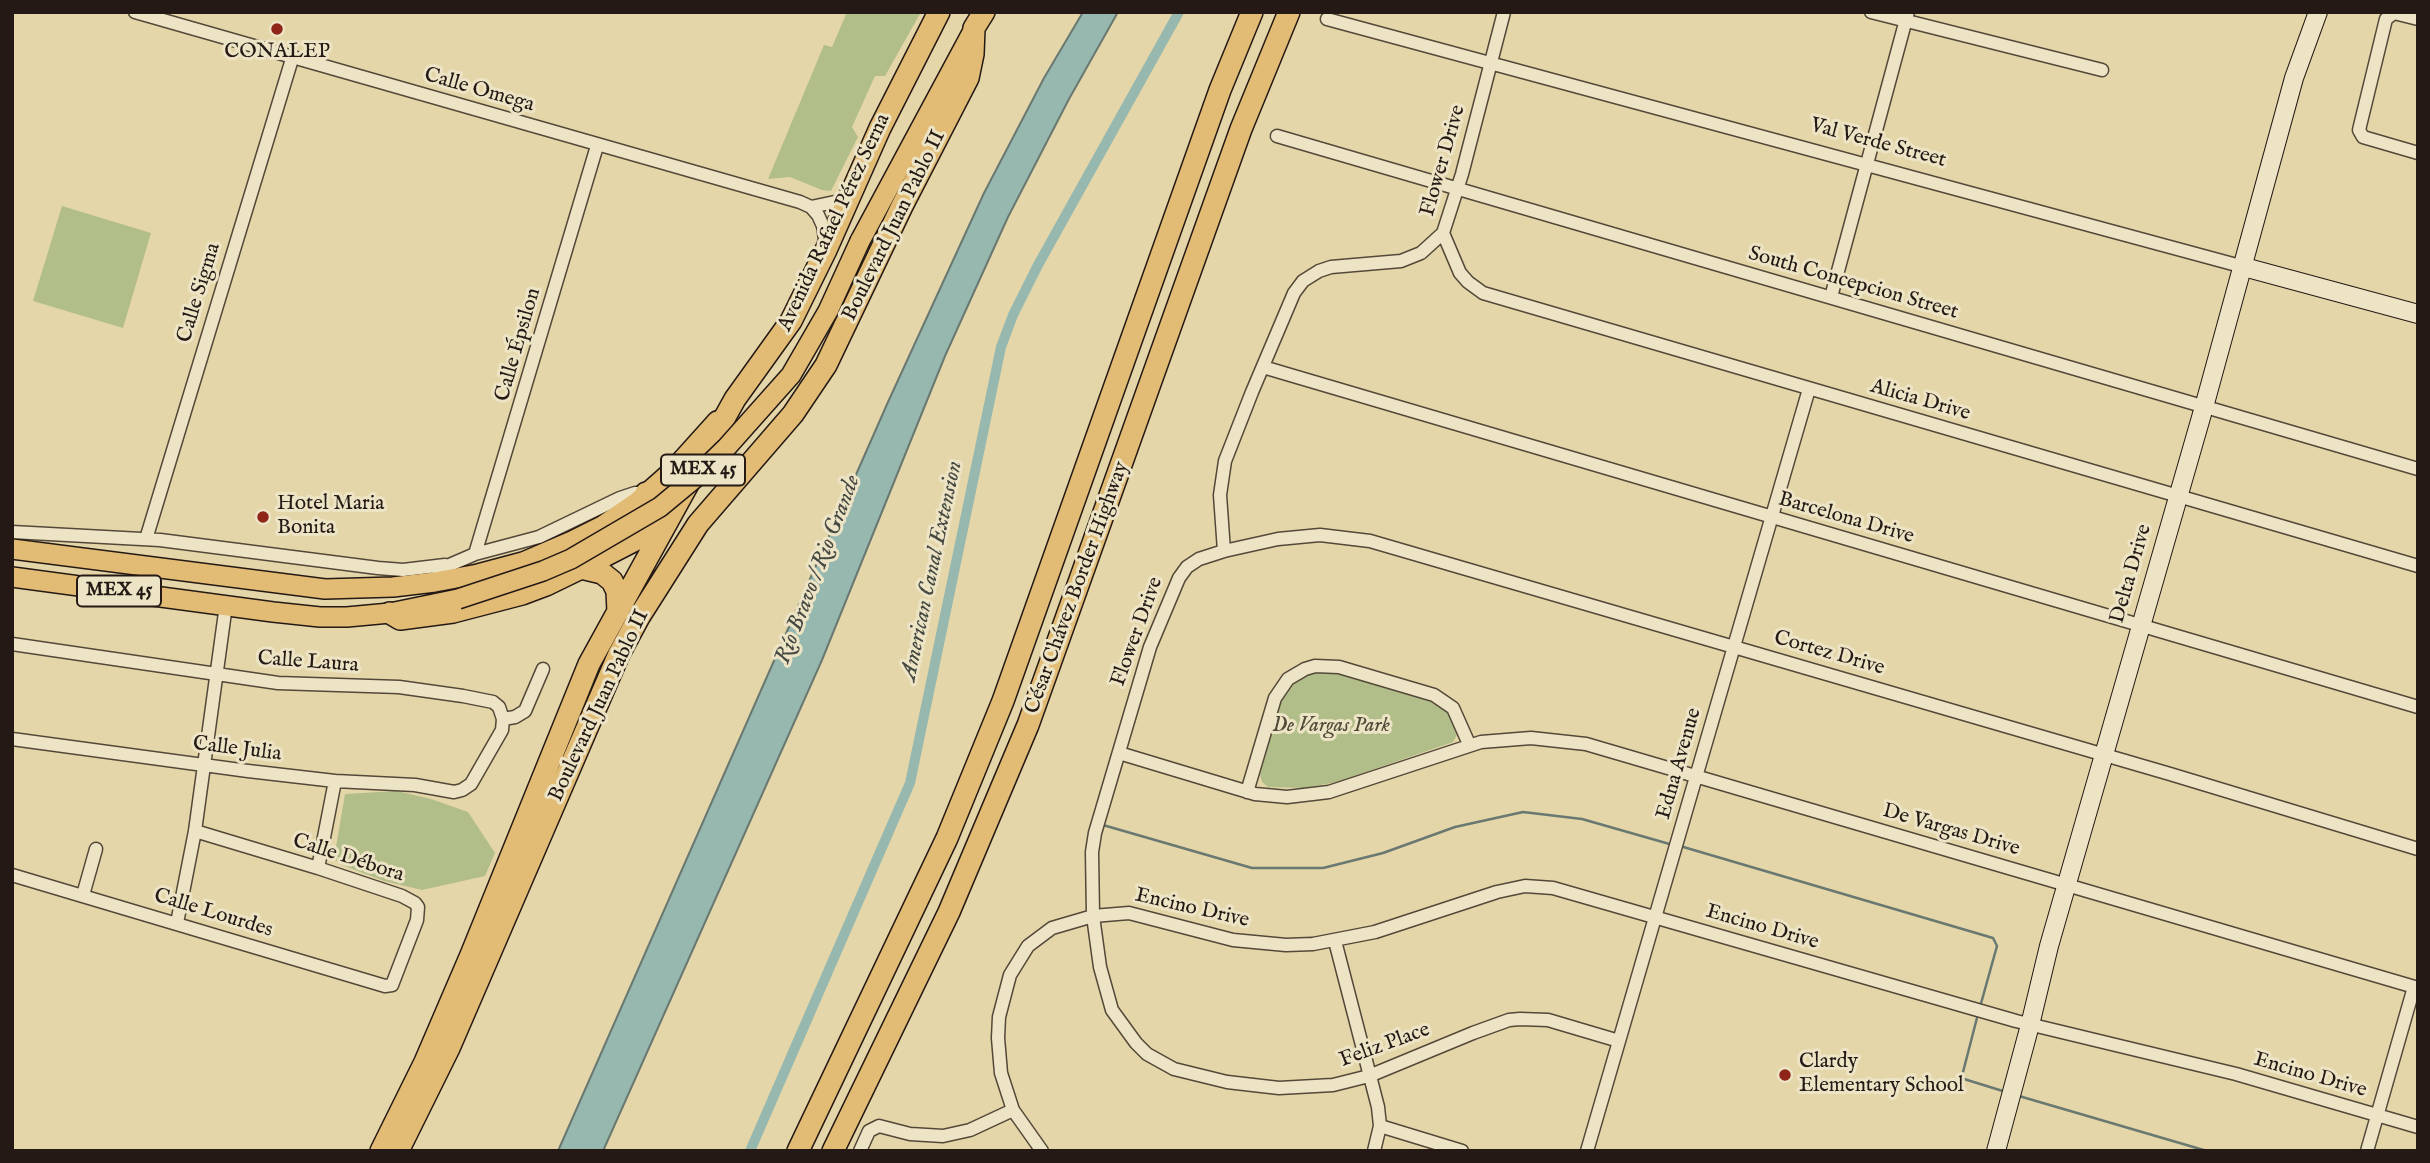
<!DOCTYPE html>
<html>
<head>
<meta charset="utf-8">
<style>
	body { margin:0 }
	#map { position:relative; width:2430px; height:1163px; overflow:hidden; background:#e4d6a8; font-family:"IM FELL English",serif }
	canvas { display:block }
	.frame { position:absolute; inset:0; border:14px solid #241914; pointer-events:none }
</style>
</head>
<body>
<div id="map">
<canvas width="2430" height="1163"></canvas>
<div class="frame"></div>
</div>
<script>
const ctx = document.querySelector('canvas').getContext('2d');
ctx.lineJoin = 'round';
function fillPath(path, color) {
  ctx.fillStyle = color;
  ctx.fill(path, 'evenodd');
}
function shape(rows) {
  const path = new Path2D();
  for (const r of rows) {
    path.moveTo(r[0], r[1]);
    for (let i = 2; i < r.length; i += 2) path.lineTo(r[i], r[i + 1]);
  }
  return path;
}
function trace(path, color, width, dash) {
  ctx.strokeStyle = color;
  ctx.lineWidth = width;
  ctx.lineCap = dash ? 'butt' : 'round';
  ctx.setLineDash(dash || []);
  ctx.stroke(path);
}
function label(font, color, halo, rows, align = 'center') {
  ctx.font = font + ' "IM FELL English",serif';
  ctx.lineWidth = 6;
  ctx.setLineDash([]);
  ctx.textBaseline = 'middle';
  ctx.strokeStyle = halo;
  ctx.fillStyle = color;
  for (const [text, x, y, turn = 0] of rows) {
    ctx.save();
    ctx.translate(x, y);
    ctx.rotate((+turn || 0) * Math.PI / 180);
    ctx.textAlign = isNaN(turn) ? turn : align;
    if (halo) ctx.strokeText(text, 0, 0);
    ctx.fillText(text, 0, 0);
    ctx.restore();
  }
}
fillPath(shape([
	[847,12,921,12,885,76,875,76,852,127,858,137,831,191,822,190,790,177,768,179,824,45,832,47],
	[62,206,151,233,123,328,33,301],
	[1316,672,1334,672,1435,700,1454,716,1458,733,1453,742,1337,782,1304,788,1268,787,1262,782,1260,775,1279,707,1287,690,1300,679],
	[397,791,431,799,468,812,495,853,485,876,422,890,384,881,342,865,334,859,345,794]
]), '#b2be89');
const water = shape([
	[1083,12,1118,12,1069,99,1008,217,945,356,822,660,603,1151,558,1151,888,402,984,193,1044,78,1083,12]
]);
fillPath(water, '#97b8af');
trace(water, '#697871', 2);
trace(shape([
	[1103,825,1252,868,1323,868,1383,853,1455,827,1523,812,1582,819,1673,845],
	[1680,846,1993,938,1997,946,1980,1007],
	[1978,1014,1962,1076,1964,1079,2006,1092],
	[2019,1096,2207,1151]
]), '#697871', 2.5);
trace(shape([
	[750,1151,910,783,1001,347,1013,315,1038,265,1179,12]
]), '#97b8af', 10);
const street = shape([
	[135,12,800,202,811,207,818,215,823,226,826,246],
	[1871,12,2102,70],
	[1327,19,2244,267],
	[2418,19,2394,13,2386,19,2359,130,2363,137,2418,153],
	[1277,136,2418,469],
	[811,207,849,199],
	[1443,233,1460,273,1468,282,1483,293,2418,566],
	[1831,297,1908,12],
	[1263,367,2418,707],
	[12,532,160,540,378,568,403,570,445,565],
	[146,539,292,59],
	[1224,551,1220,495,1225,461,1252,392,1294,293,1303,281,1319,271,1331,267,1401,261,1421,253,1443,233,1462,174,1504,12],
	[475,554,597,146],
	[438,570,475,554,539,537,620,498,635,493,646,493],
	[12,644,278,683,399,687,463,696,493,702,499,707,503,719,502,730,471,784,462,790,454,792,415,785,335,781,248,771,12,739],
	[503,719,515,717,525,711,543,669],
	[1119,753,1255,794,1287,797,1329,792,1481,742,1531,738,1586,744,2418,988],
	[1247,792,1275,698,1288,679,1305,669,1315,666,1339,667,1434,695,1453,708,1469,744],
	[318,868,335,781],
	[12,875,385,986,392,985,417,920,418,907,415,903,402,896,318,868,195,831],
	[83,895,96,849],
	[177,923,195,831,226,605],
	[1335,941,1378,1107,1380,1126,1374,1151],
	[1619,1041,1548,1020,1520,1019,1509,1020,1473,1033,1369,1076,1333,1085,1279,1088,1227,1082,1174,1069,1147,1054,1136,1043,1112,1010,1100,967,1093,916,1092,852,1095,833,1150,647,1179,578,1187,567,1199,559,1224,551,1278,539,1320,535,1370,541,2170,774,2418,849],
	[1380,1126,1462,1151],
	[860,1151,869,1131,879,1126,910,1134,943,1136,970,1130,1013,1110],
	[1042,1151,1013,1110,1001,1073,998,1038,999,1017,1010,975,1028,946,1052,928,1093,916,1129,913,1233,940,1286,945,1313,944,1375,932,1497,892,1525,886,1553,888,2016,1021,2236,1074,2418,1127],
	[1587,1151,1809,389],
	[2367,1151,2414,987]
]);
const secondary = shape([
	[2244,267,2418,314],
	[1996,1151,2030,1025,2049,946,2204,407,2294,78,2318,12]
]);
const primary = shape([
	[860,241,974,29],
	[12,549,325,589,393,587,435,582,478,574,523,562,572,541,602,526,637,502,672,471,717,421],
	[12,577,273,612,320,617,347,617,390,613,458,599]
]);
const highway = shape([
	[581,568,647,534,652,523,646,493],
	[390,613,400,619,453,612,522,594,546,585,581,568,602,573,612,581,617,591,618,612],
	[381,1151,425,1062,471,955,589,664,720,426,735,399,791,321,826,250,880,128,939,12],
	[398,1151,449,1048,619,654,639,617,698,524,793,414,826,365,902,206,968,78,973,54,974,28,984,12],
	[798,1151,947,838,1003,701,1220,90,1252,12],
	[833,1151,949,912,1028,725,1241,129,1289,12]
]);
trace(street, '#544839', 15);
trace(secondary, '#241914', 20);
trace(primary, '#241914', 22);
trace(highway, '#241914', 24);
trace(street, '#ede4c6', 12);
trace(secondary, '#ede4c6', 18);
trace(primary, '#e2bb74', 19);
trace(highway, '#e2bb74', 21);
const primaryBridge = shape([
	[458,599,543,571,571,559,660,507,695,478,726,448,791,375,828,311,860,241]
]);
trace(primaryBridge, '#241914', 22, []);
trace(primaryBridge, '#e2bb74', 19);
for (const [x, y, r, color] of [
	[277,29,7,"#8f2418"],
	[263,517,7,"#8f2418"],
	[1785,1075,7,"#8f2418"]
]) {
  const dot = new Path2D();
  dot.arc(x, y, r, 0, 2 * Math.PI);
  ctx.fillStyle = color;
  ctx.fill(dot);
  trace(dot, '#ede4c6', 2.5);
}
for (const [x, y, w] of [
	[703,470,84],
	[119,591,84]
]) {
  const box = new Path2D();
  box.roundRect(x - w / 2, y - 15.5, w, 31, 5);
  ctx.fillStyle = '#ede4c6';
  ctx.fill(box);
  trace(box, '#241914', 2);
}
label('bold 19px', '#241914', null, [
	["MEX 45",703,470],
	["MEX 45",119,591]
]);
label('21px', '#241914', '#ede4c6', [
	["CONALEP",277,53,"center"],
	["Hotel Maria",277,505],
	["Bonita",277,529],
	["Clardy",1799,1063],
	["Elementary School",1799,1087]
], 'left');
label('21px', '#241914', '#ede4c6', [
	["Calle Omega",479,91,16],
	["Val Verde Street",1878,144,15],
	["Flower Drive",1444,161,-74],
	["Avenida Rafael Pérez Serna",835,223,-65],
	["Boulevard Juan Pablo II",895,226,-64],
	["South Concepcion Street",1853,284,16],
	["Calle Sigma",200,293,-73],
	["Calle Épsilon",519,345,-74],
	["Alicia Drive",1920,401,16],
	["Barcelona Drive",1846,519,16],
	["Delta Drive",2132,574,-74],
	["César Chávez Border Highway",1078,588,-70],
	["Flower Drive",1138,632,-70],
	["Cortez Drive",1829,654,16],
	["Calle Laura",308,663,4],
	["Boulevard Juan Pablo II",600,706,-65],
	["Calle Julia",237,750,7],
	["Edna Avenue",1680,764,-74],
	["De Vargas Drive",1951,831,16],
	["Calle Débora",348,859,18],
	["Encino Drive",1192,909,13],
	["Calle Lourdes",213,914,17],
	["Encino Drive",1762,928,16],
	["Feliz Place",1385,1046,-20],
	["Encino Drive",2310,1076,16]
]);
label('italic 21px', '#4f4b37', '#ede4c6', [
	["De Vargas Park",1331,727]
]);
label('italic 23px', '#464942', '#ede4c6', [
	["Río Bravo / Rio Grande",819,570,-69],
	["American Canal Extension",933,571,-78]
]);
</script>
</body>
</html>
